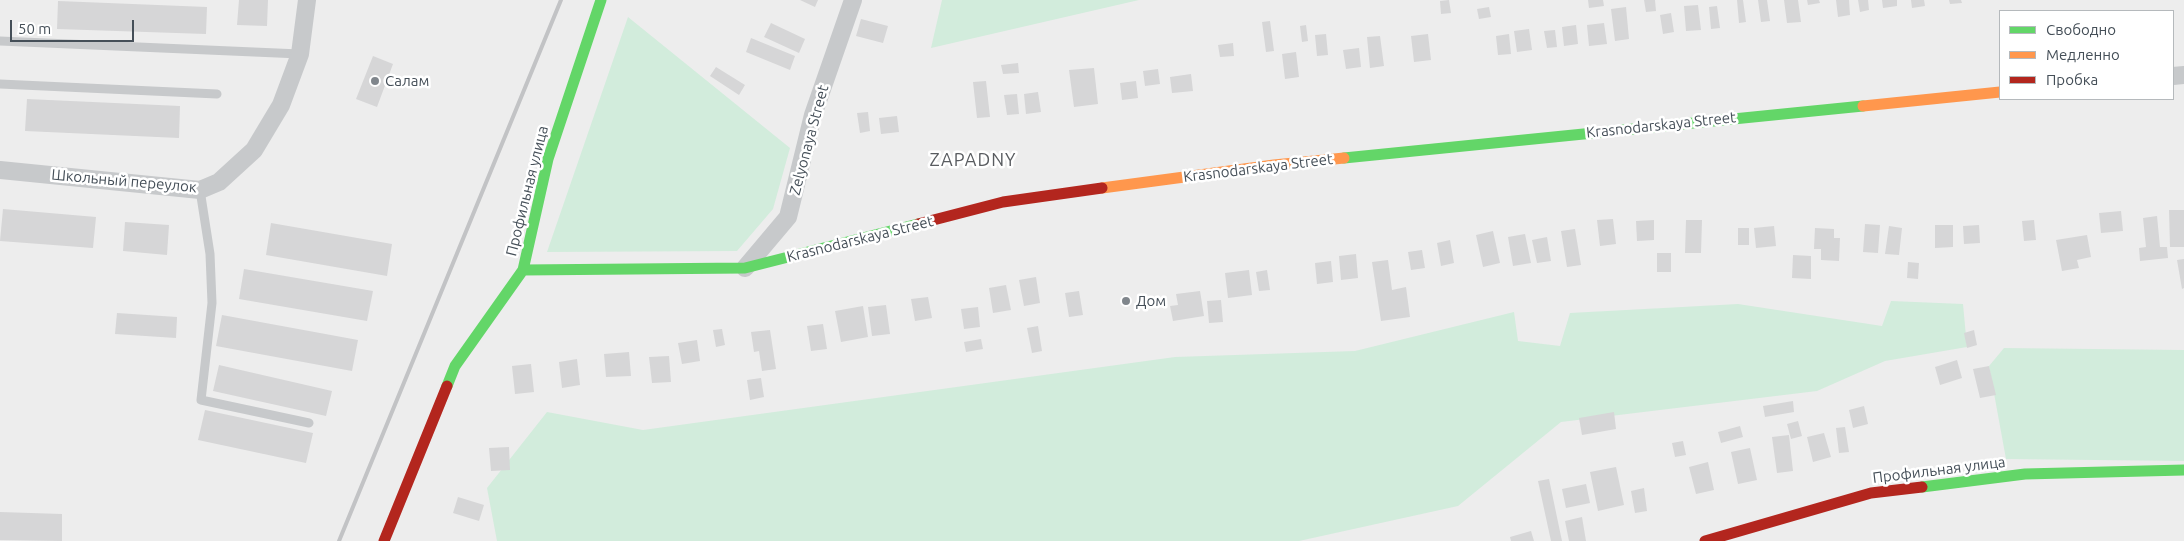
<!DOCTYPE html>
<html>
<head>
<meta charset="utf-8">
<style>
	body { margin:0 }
	#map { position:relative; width:2184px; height:541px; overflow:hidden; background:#ededed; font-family:Ubuntu,sans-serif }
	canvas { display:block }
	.legend { position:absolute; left:1999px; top:10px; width:175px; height:90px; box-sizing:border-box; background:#fff; border:1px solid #b5b9bc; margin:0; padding:6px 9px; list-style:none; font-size:15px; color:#454f58 }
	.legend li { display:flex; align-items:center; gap:10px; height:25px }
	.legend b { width:25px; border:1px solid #b5b9bc }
	.scale { position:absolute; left:10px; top:20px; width:124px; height:22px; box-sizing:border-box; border:2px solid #454f58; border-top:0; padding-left:6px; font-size:15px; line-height:18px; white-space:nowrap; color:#454f58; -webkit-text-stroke:4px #fff; paint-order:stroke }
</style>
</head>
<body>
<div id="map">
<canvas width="2184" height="541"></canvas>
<ul class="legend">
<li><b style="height:6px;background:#63d668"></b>Свободно</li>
<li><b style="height:6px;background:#ff974d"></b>Медленно</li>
<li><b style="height:6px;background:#b3261e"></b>Пробка</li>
</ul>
<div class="scale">50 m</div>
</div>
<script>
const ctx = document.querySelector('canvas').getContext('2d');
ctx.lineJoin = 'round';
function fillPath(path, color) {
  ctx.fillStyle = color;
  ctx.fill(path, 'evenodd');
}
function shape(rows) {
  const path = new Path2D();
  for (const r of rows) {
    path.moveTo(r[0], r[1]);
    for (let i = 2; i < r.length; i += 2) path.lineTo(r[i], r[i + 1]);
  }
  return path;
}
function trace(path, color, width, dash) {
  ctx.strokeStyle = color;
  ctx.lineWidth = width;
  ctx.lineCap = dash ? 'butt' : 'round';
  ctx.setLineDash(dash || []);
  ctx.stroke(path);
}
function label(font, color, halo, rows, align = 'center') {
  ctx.font = font + ' Ubuntu,sans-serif';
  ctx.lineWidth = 5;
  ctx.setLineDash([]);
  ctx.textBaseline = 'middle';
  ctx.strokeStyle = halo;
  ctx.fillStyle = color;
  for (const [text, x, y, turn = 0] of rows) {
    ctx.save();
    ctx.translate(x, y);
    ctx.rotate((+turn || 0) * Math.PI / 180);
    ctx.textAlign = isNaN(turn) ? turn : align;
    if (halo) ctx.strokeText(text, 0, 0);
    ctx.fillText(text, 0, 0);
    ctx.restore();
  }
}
fillPath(shape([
	[942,0,1139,0,931,48],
	[628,17,790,148,773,209,737,251,547,252],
	[1891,301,1963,304,1967,347,1885,361,1817,391,1561,422,1458,506,1299,541,497,541,487,488,547,412,643,430,1175,357,1355,351,1514,312,1518,341,1560,346,1570,313,1738,304,1882,326],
	[2004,348,2184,350,2184,461,2006,459,1989,366]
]), '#d2ecdc');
fillPath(shape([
	[239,0,268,0,267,26,237,25],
	[800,0,818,0,815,7],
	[1449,0,1451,13,1441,14,1440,1],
	[1588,0,1603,0,1604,6,1589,8],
	[1644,0,1655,0,1656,11,1646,12],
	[1737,0,1743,0,1746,22,1739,23],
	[1758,0,1767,0,1770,21,1761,22],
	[1784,0,1798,0,1801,22,1787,23],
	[1807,0,1819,0,1820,3,1808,5],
	[1836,0,1849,0,1850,15,1838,17],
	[1858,0,1868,0,1869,10,1860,12],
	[1882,0,1897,0,1897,6,1883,8],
	[1911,0,1924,0,1925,6,1912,8],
	[1949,0,1961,0,1962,3,1950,4],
	[58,1,207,7,206,34,57,29],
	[1698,5,1701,30,1686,31,1684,6],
	[1717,6,1720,28,1711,29,1709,7],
	[1489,7,1491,17,1479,19,1477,9],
	[1626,7,1629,39,1615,41,1611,9],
	[1671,13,1674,32,1663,34,1660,15],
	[861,19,888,26,883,43,856,36],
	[1270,21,1274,51,1266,52,1262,22],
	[771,23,805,39,799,53,764,37],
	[1604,23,1607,44,1589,46,1587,25],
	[1306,25,1308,41,1302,42,1300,26],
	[1576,25,1578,44,1564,46,1562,27],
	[1529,29,1532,50,1517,52,1514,31],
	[1555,30,1557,47,1547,48,1544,31],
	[1326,34,1328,55,1317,56,1315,35],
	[1428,34,1431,60,1414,62,1411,36],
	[1509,34,1511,54,1498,55,1496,36],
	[1380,36,1384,66,1370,68,1367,37],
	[751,38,795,56,790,70,746,52],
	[1233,43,1234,56,1220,57,1218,45],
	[1359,48,1361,67,1346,69,1343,50],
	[1296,52,1299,77,1285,79,1282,54],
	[373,56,393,64,377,107,356,99],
	[1018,63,1019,73,1003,74,1001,65],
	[716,67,745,85,739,95,710,76],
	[1094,68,1098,104,1074,107,1069,70],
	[1158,69,1160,84,1145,86,1143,71],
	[1191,74,1193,91,1172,93,1170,77],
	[986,81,990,117,977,118,973,82],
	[1136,81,1138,98,1122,100,1120,83],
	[1038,92,1041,112,1026,114,1024,94],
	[1017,94,1019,114,1007,115,1004,95],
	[27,99,180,106,179,138,25,131],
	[868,112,870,131,860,133,857,113],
	[897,116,899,132,881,134,879,118],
	[3,209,96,217,93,248,0,241],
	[2169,210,2184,210,2184,247,2170,247],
	[2121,211,2123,231,2101,233,2099,213],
	[2157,216,2160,247,2167,247,2168,258,2140,261,2139,248,2146,247,2143,218],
	[1613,219,1616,244,1600,246,1597,220],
	[1654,220,1654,240,1637,241,1636,221],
	[1686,220,1702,220,1701,253,1685,253],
	[2034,220,2036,240,2024,241,2022,221],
	[125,222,169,225,167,255,123,251],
	[271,223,392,244,387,276,266,255],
	[1865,224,1880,225,1878,253,1863,252],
	[1935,225,1953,225,1953,247,1935,248],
	[1979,225,1980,243,1964,244,1963,226],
	[1774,226,1776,246,1756,248,1754,228],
	[1889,226,1902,228,1899,255,1885,254],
	[1738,228,1749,228,1749,245,1738,245],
	[1815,228,1834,229,1834,238,1840,238,1839,261,1821,260,1821,249,1814,249],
	[1575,229,1581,265,1567,267,1561,231],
	[1493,231,1500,263,1483,267,1476,235],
	[1525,234,1531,263,1513,266,1508,237],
	[2087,235,2091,257,2077,260,2079,268,2062,271,2056,240],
	[1547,237,1551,261,1537,263,1532,240],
	[1450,240,1454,263,1441,266,1437,243],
	[1422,250,1425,268,1411,270,1408,252],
	[1657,253,1671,253,1671,272,1657,272],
	[1356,254,1358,278,1341,280,1339,256],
	[1793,255,1811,256,1811,279,1792,278],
	[2184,259,2184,288,2182,289,2177,260],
	[1388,260,1392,290,1406,287,1410,317,1381,321,1372,262],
	[1331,261,1333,282,1317,284,1315,263],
	[1908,262,1919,263,1918,279,1907,278],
	[244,269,373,291,367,321,239,299],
	[1249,270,1252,295,1228,298,1225,273],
	[1267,270,1270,290,1259,291,1256,272],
	[1036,277,1040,303,1024,306,1019,280],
	[1006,285,1011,310,993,313,989,288],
	[1079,291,1083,315,1069,317,1065,293],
	[1200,291,1204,316,1173,321,1170,306,1178,305,1176,294],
	[928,297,932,318,915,321,911,299],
	[1221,300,1223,322,1209,323,1207,301],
	[886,305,890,334,872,336,868,307],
	[863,306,868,337,841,342,835,311],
	[978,307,980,327,964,329,961,309],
	[117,313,177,317,176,338,115,334],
	[222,315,358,340,352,371,216,346],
	[823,324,827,349,811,351,807,326],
	[1038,326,1042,351,1032,353,1027,328],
	[722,329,725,345,716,347,713,330],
	[770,330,776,369,762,371,759,351,754,352,751,332],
	[1974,330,1977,345,1967,348,1964,333],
	[981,339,983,349,966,352,964,342],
	[697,340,700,361,682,364,678,343],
	[629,352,631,376,606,377,604,354],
	[669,356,671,382,652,383,649,357],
	[577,359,580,385,562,388,559,362],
	[1957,360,1962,378,1940,385,1935,367],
	[531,364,534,392,515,394,512,366],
	[219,365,332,391,326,416,213,391],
	[1989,366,1996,395,1980,398,1973,369],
	[761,378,764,397,750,400,747,380],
	[1793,401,1794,412,1765,417,1763,406],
	[1864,406,1868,424,1853,428,1849,410],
	[205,410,313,433,306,463,198,440],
	[1614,412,1616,429,1582,435,1579,418],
	[1798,421,1802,436,1791,439,1787,424],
	[1740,426,1743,437,1721,443,1718,432],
	[1845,427,1849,452,1839,453,1836,428],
	[1824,433,1831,457,1813,462,1807,437],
	[1789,435,1793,471,1777,473,1772,437],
	[1683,441,1686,455,1675,457,1672,443],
	[509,447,510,470,491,471,489,448],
	[1750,448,1757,480,1738,484,1731,452],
	[1708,462,1714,490,1696,494,1689,467],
	[1616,467,1624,505,1598,511,1590,472],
	[1549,479,1562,541,1551,541,1538,481],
	[1586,484,1590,503,1566,508,1562,489],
	[1644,488,1647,511,1635,513,1631,491],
	[458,497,484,505,479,521,453,513],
	[0,512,62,514,62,541,0,540],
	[1582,517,1586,541,1569,541,1565,521],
	[1531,531,1534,541,1511,541,1510,537]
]), '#d6d6d7');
trace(shape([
	[0,41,300,54],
	[0,84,217,94],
	[200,190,210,254,212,303,201,400,309,423]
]), '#c7c9cb', 9);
trace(shape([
	[2173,76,2184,75],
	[0,170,200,190,219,182,254,150,281,105,300,54,307,0],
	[745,268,788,217,813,115,853,0]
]), '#c7c9cb', 18);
trace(shape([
	[1344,158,1863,106],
	[523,270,745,268,918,224],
	[447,386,455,366,523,270,548,159,601,0],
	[1922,487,2025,474,2184,470]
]), '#63d668', 11);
trace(shape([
	[1863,106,2000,92],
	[1102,188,1274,165,1344,158]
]), '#ff974d', 11);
trace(shape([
	[918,224,1003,202,1102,188],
	[384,541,447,386],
	[1705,541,1871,493,1922,487]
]), '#b3261e', 11);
trace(shape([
	[339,541,561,0]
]), '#c2c3c5', 4);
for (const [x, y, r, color] of [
	[375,81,5,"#80868c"],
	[1126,301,5,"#80868c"]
]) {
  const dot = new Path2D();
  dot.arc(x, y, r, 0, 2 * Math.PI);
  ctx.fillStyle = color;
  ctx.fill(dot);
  trace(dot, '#fff', 2);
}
label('15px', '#454f58', '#fff', [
	["Салам",385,81],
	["Дом",1136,301]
], 'left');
label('15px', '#454f58', '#fff', [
	["Krasnodarskaya Street",1661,125,-6],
	["Zelyonaya Street",809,140,-75],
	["Krasnodarskaya Street",1258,168,-7],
	["Школьный переулок",124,181,5],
	["Профильная улица",527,191,-76],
	["Krasnodarskaya Street",860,239,-14],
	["Профильная улица",1939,470,-7]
]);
ctx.letterSpacing = '1px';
label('18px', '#595c60', '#fff', [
	["ZAPADNY",973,160]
]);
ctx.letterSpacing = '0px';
</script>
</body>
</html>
